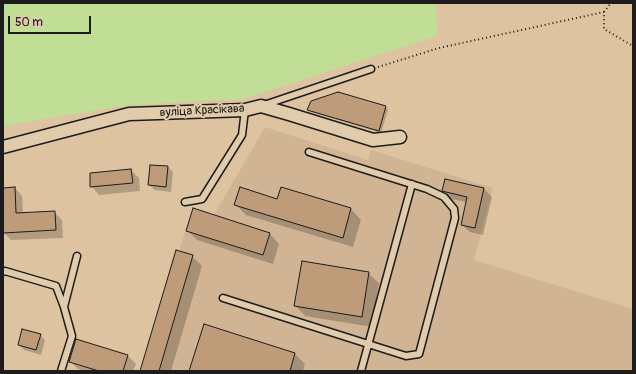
<!DOCTYPE html>
<html>
<head>
<meta charset="utf-8">
<style>
	body { margin:0 }
	#map { position:relative; width:636px; height:374px; overflow:hidden; background:#dec3a0; font-family:Pangolin,sans-serif }
	canvas { display:block }
	.frame { position:absolute; inset:0; border:4px solid #1c1c1c; pointer-events:none }
	.scale { position:absolute; left:8px; top:16px; width:83px; height:18px; box-sizing:border-box; border:2px solid #1c1c1c; border-top:0; padding-left:5px; font-size:12px; line-height:14px; white-space:nowrap; color:#1c1c1c; -webkit-text-stroke:3px #e0cbaa; paint-order:stroke }
</style>
</head>
<body>
<div id="map">
<canvas width="636" height="374"></canvas>
<div class="frame"></div>
<div class="scale">50 m</div>
</div>
<script>
const ctx = document.querySelector('canvas').getContext('2d');
ctx.lineJoin = 'round';
function fillPath(path, color) {
  ctx.fillStyle = color;
  ctx.fill(path, 'evenodd');
}
function shape(rows) {
  const path = new Path2D();
  for (const r of rows) {
    path.moveTo(r[0], r[1]);
    for (let i = 2; i < r.length; i += 2) path.lineTo(r[i], r[i + 1]);
  }
  return path;
}
function trace(path, color, width, dash) {
  ctx.strokeStyle = color;
  ctx.lineWidth = width;
  ctx.lineCap = dash ? 'butt' : 'round';
  ctx.setLineDash(dash || []);
  ctx.stroke(path);
}
function label(font, color, halo, rows, align = 'center') {
  ctx.font = font + ' Pangolin,sans-serif';
  ctx.lineWidth = 4;
  ctx.setLineDash([]);
  ctx.textBaseline = 'middle';
  ctx.strokeStyle = halo;
  ctx.fillStyle = color;
  for (const [text, x, y, turn = 0] of rows) {
    ctx.save();
    ctx.translate(x, y);
    ctx.rotate((+turn || 0) * Math.PI / 180);
    ctx.textAlign = isNaN(turn) ? turn : align;
    if (halo) ctx.strokeText(text, 0, 0);
    ctx.fillText(text, 0, 0);
    ctx.restore();
  }
}
fillPath(shape([
	[265,127,368,160,371,150,493,188,474,260,633,309,633,371,140,371,193,208,214,215]
]), '#d0b493');
fillPath(shape([
	[3,3,436,3,437,36,243,99,129,105,3,126]
]), '#c0de95');
fillPath(shape([
	[338,93,386,107,388,110,381,133,311,112,309,110],
	[168,167,173,172,171,192,155,190,149,185],
	[131,170,139,178,140,191,99,195,92,187],
	[15,188,22,196,23,214,54,212,62,220,63,238,11,240,3,232,3,189],
	[282,188,351,209,361,220,353,247,246,215,235,204,278,200],
	[484,189,492,197,483,235,470,232,462,225,467,202,451,199,443,191],
	[187,230,269,233,279,244,273,264,197,240],
	[192,256,202,266,171,371,142,371],
	[368,273,379,283,372,327,305,316,295,305],
	[204,325,295,354,305,364,303,371,190,371],
	[40,335,45,340,41,355,24,350,19,345],
	[77,340,128,356,136,364,133,371,84,371,78,369,70,361]
]), '#0003');
const building = shape([
	[338,92,386,106,379,131,307,110,311,101,338,92],
	[150,165,168,166,166,187,148,185,150,165],
	[131,169,133,183,90,187,90,173,131,169],
	[445,179,484,188,475,228,461,225,467,197,442,191,445,179],
	[15,187,16,213,55,211,56,230,3,233,3,188,15,187],
	[240,187,277,199,281,187,351,208,343,238,234,205,240,187],
	[193,208,270,233,263,255,186,231,193,208],
	[176,250,193,255,159,371,140,371,176,250],
	[302,261,369,272,362,317,294,306,302,261],
	[204,324,295,353,290,371,189,371,204,324],
	[22,329,41,334,36,350,18,345,22,329],
	[76,339,128,355,123,371,99,371,69,362,76,339]
]);
fillPath(building, '#be9c7a');
trace(building, '#1c1c1c', 1);
const lane = shape([
	[264,105,371,69],
	[185,202,202,199,242,135,245,110],
	[3,272,5,271,56,286,64,307],
	[223,298,406,356,419,354,455,218,454,209,444,197,427,189,309,152],
	[61,371,72,336,64,307,77,256],
	[361,371,412,184]
]);
const street = shape([
	[3,147,129,114,245,110,261,106,289,114,373,140,400,137]
]);
trace(lane, '#1c1c1c', 9);
trace(street, '#1c1c1c', 15);
trace(shape([
	[604,12,611,3],
	[378,67,439,48,604,12,604,29,633,46]
]), '#1c1c1c', 2, [1, 3]);
trace(lane, '#e0cbaa', 6);
trace(street, '#e0cbaa', 12);
label('12px', '#1c1c1c', '#e0cbaa', [
	["вуліца Красікава",202,111,-3]
]);
</script>
</body>
</html>
